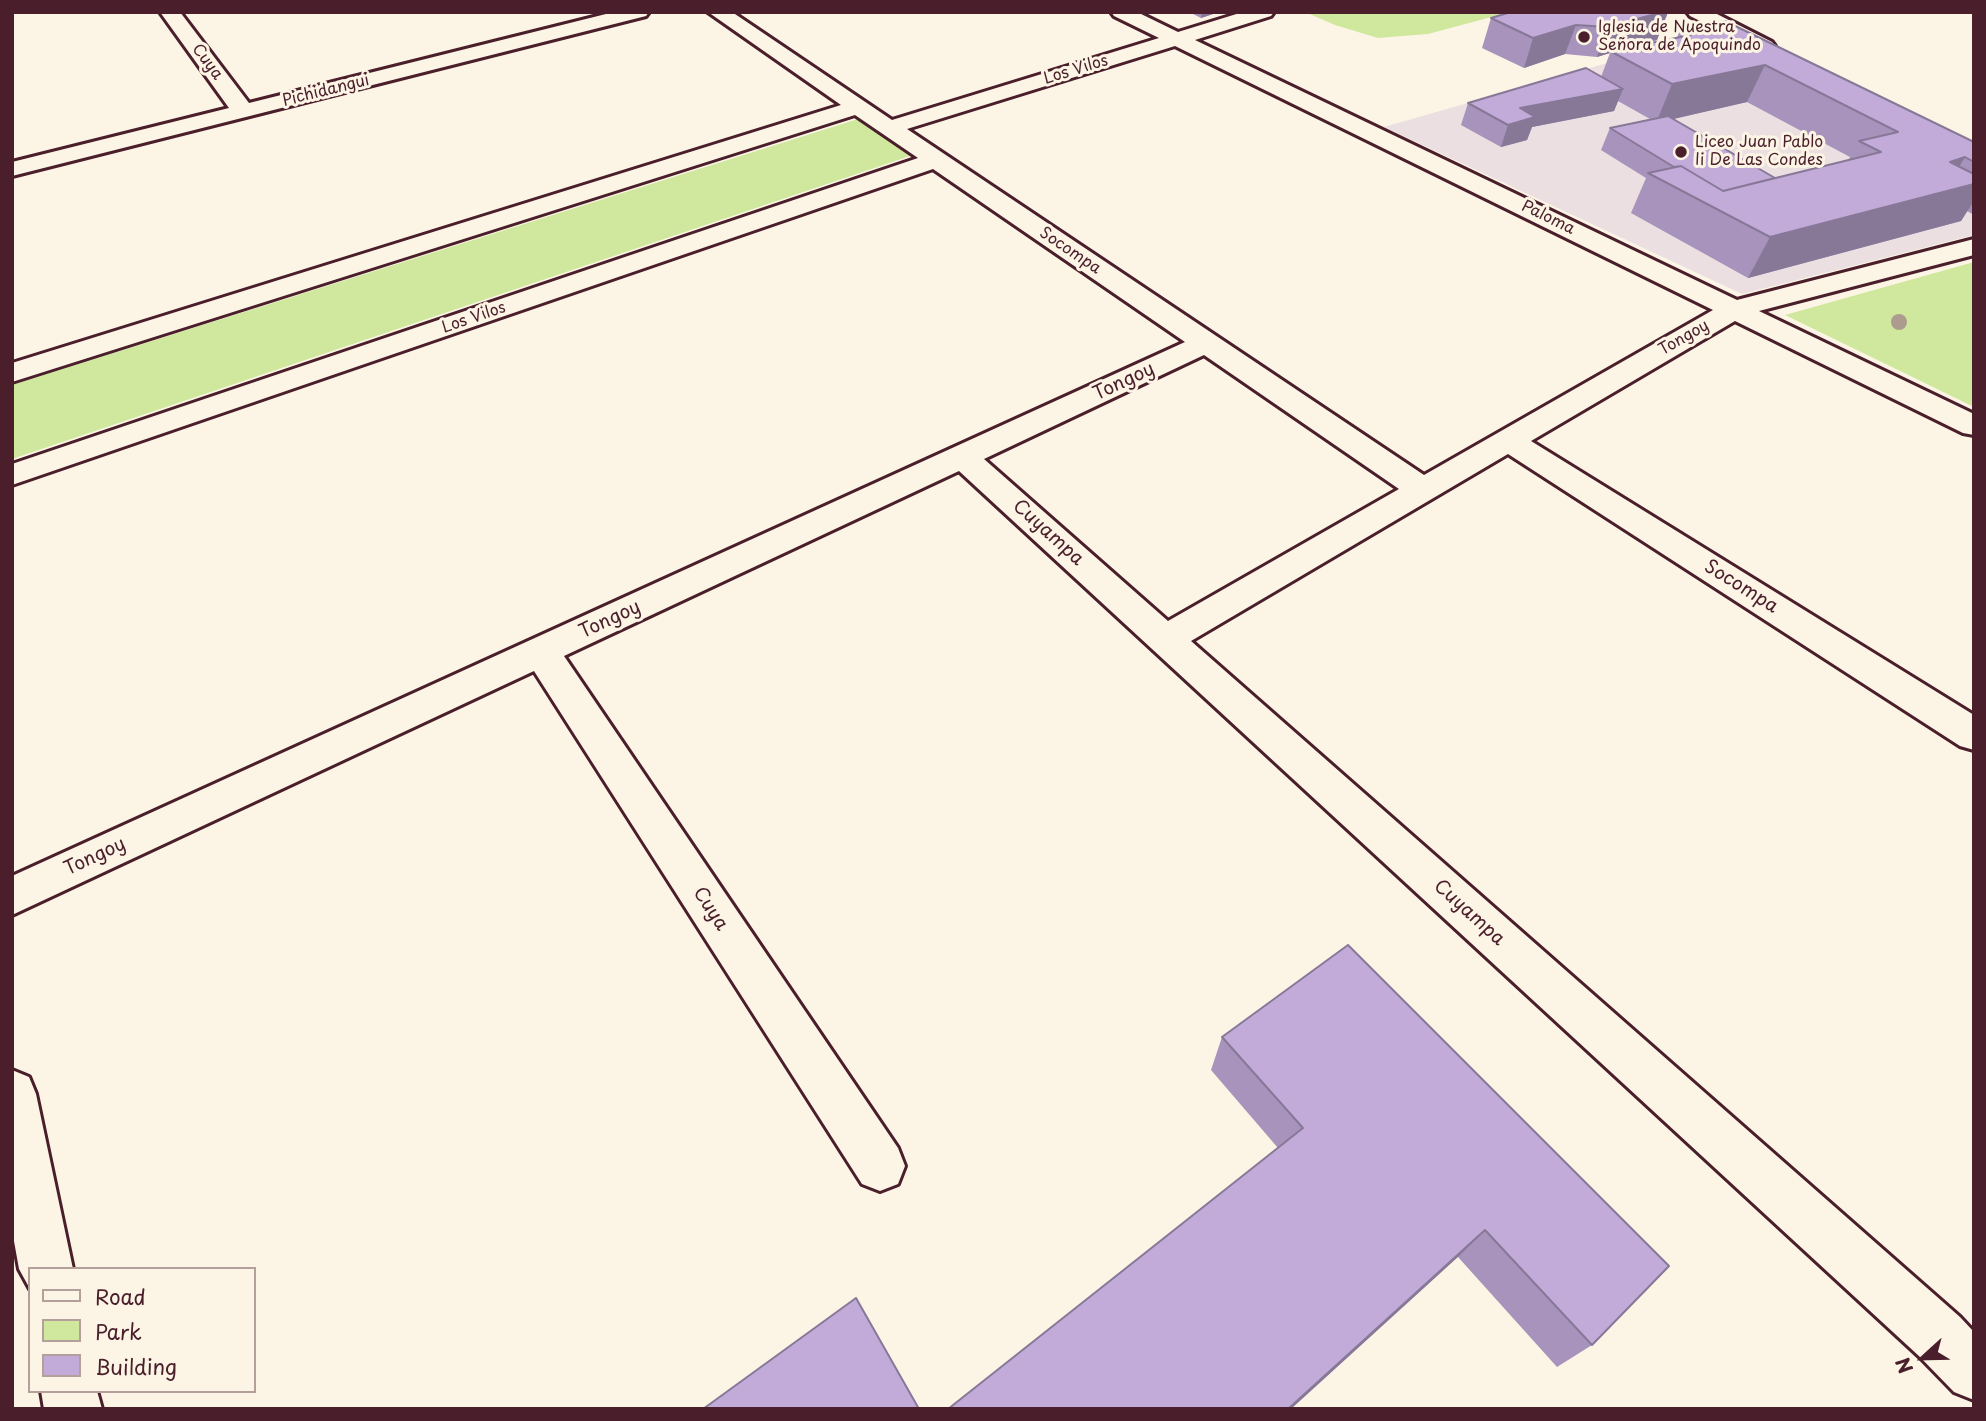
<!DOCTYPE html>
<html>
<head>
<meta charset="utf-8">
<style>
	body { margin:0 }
	#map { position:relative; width:1986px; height:1421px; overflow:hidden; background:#fcf5e5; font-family:"Playpen Sans",sans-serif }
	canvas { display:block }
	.frame { position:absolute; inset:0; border:14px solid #4a1f2b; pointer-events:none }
	.legend { position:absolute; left:28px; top:1267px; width:228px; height:126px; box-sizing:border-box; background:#fcf5e5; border:2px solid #b59f9b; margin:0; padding:9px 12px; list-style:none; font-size:21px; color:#4a1f2b }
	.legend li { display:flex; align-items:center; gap:14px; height:35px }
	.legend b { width:35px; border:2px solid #b59f9b }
	.north { position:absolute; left:1888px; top:1323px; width:70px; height:70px; -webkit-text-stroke:5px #fcf5e5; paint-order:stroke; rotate:248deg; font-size:19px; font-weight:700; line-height:28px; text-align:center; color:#4a1f2b }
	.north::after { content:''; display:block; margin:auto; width:24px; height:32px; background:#4a1f2b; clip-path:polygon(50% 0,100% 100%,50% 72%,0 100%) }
</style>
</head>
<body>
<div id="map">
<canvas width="1986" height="1421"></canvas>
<div class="frame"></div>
<ul class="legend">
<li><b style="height:9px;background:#fcf5e5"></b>Road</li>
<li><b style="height:19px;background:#d0e89e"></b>Park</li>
<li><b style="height:19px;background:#c2abd9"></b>Building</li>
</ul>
<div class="north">N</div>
</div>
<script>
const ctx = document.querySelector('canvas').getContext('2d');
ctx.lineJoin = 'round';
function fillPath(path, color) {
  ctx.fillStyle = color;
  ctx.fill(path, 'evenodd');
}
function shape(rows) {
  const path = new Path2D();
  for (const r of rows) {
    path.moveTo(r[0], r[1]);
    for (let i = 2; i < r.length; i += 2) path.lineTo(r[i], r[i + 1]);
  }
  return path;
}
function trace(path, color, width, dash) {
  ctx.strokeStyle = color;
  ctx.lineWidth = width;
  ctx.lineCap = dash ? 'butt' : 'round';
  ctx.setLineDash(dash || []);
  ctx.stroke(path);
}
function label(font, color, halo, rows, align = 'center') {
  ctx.font = font + ' "Playpen Sans",sans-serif';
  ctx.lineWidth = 6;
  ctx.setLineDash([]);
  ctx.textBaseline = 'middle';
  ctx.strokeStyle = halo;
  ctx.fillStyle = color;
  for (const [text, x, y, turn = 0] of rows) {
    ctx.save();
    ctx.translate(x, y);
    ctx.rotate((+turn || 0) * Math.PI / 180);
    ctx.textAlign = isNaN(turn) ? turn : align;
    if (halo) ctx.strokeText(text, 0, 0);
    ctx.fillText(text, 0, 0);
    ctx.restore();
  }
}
fillPath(shape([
	[1698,37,1974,177,1974,235,1742,294,1384,127]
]), '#ebdfe1');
fillPath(shape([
	[1305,12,1510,12,1428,34,1378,38,1335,25],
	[858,119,913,155,12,459,12,385],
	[1974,262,1974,407,1785,315]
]), '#d0e89e');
const street = shape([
	[160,12,180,12,249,103,614,12,649,12,646,16,12,176,12,162,229,108,160,12],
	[708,12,732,12,892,120,1159,38,1114,16,1111,12,1137,12,1178,32,1243,12,1274,12,1271,16,1195,40,1737,300,1974,239,1974,255,1759,311,1974,414,1974,435,1963,433,1735,321,1531,441,1974,715,1974,750,1960,746,1508,454,1191,641,1960,1317,1974,1332,1974,1400,1954,1392,1920,1357,959,471,564,656,898,1148,905,1166,898,1184,880,1191,862,1184,534,671,12,915,12,876,1185,342,933,169,12,485,12,464,918,158,855,115,12,382,12,363,841,105,708,12],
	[1175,46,1713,310,1424,475,907,129,1175,46],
	[1204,355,1399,489,1168,621,984,459,1204,355],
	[12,1070,29,1077,36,1094,73,1269,30,1269,30,1289,19,1269,12,1230,12,1070],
	[41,1391,97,1391,102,1409,44,1409,41,1391]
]);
const secondary = shape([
	[1687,12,1713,12,1772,42,1775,46,1772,50,1765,52,1758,50,1690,16,1687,12]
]);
trace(street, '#4a1f2b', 6);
trace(secondary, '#4a1f2b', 6);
fillPath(street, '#fcf5e5');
fillPath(secondary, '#fcf5e5');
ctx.fillStyle = '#ad9b8f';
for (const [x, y] of [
	[1899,322]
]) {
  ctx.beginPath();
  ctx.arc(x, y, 8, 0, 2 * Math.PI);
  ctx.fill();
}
fillPath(shape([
	[1189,12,1219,12,1201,18],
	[1511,12,1668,12,1657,40,1636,46,1677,38,1680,29,1974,142,1974,215,1967,211,1961,221,1748,278,1631,213,1646,178,1601,150,1610,128,1650,119,1618,101,1614,111,1532,127,1527,140,1501,147,1461,125,1468,103,1601,77,1610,53,1597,57,1565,54,1524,68,1482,48,1491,18],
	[1747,102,1850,157,1848,161,1775,178,1673,119],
	[1348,945,1592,1345,1557,1367,1458,1257,1278,1148,1211,1070,1222,1037]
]), '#a793bb');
fillPath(shape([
	[1202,12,1219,12,1201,18],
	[1663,12,1668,12,1657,40,1613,52,1610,51,1610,53,1597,57,1607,27],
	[1576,25,1565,54,1524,68,1533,38],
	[1765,65,1747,102,1656,123,1672,84],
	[1623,89,1614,111,1532,127,1527,140,1501,147,1508,125,1520,108],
	[1965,157,1944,192,1974,184,1974,201,1961,221,1748,278,1770,237,1950,162],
	[1485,1230,1458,1257,1291,1409,1288,1409]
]), '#887898');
const building = shape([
	[1511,12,1663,12,1607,27,1576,25,1533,38,1491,18,1511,12],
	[1725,21,1974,142,1974,162,1965,157,1950,162,1974,174,1974,184,1770,237,1648,173,1681,166,1723,191,1881,152,1859,141,1898,132,1765,65,1672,84,1610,51,1691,35,1680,29,1725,21],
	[1586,68,1623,89,1520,108,1535,117,1508,125,1468,103,1586,68],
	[1668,116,1775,178,1723,191,1681,166,1674,167,1610,128,1668,116],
	[1348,945,1669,1266,1592,1345,1485,1230,1288,1409,948,1409,1303,1128,1222,1037,1348,945],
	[856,1298,919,1409,703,1409,856,1298]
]);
fillPath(building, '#c2abd9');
trace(building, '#887898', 2);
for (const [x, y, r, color] of [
	[1584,37,7,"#4a1f2b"],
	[1681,152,7,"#4a1f2b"]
]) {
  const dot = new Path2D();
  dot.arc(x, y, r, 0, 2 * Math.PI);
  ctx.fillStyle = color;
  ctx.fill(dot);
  trace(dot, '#fcf5e5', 2.5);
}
label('16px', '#4a1f2b', '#fcf5e5', [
	["Iglesia de Nuestra",1598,28],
	["Señora de Apoquindo",1598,46],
	["Liceo Juan Pablo",1695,143],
	["Ii De Las Condes",1695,161]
], 'left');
label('16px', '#4a1f2b', '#fcf5e5', [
	["Cuya",207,62,53],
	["Los Vilos",1076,70,-17],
	["Pichidangui",326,91,-14],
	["Paloma",1548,218,26],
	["Socompa",1070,251,34],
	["Los Vilos",474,318,-19],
	["Tongoy",1684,338,-30]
]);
label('19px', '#4a1f2b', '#fcf5e5', [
	["Tongoy",1124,382,-25],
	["Cuyampa",1048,533,42],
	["Socompa",1741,587,32],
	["Tongoy",610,620,-25],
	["Tongoy",95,857,-25],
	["Cuya",710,909,57],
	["Cuyampa",1469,913,42]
]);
</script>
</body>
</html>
